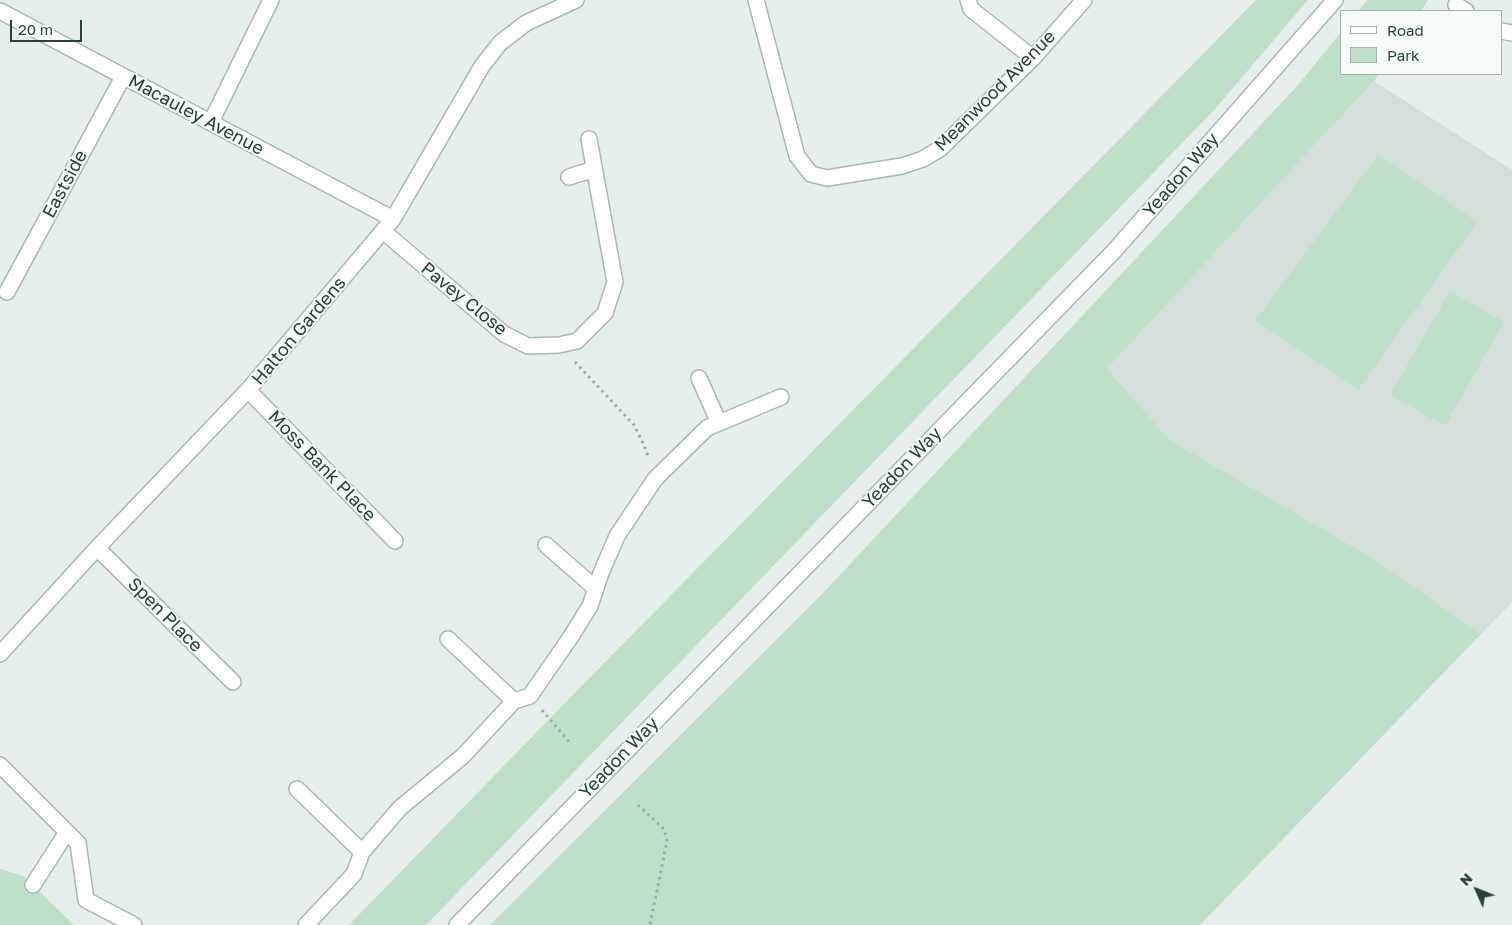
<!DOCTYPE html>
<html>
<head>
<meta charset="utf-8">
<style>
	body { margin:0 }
	#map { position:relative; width:1512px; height:925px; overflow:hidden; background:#e6efeb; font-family:"Golos Text",sans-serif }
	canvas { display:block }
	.legend { position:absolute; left:1340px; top:10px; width:162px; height:65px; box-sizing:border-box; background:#f7fbf9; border:1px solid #a3b1ad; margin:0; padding:6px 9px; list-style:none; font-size:15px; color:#24423a }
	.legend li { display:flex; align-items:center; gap:10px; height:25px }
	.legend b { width:25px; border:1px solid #a3b1ad }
	.north { position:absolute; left:1452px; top:865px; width:50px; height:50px; -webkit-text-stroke:4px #f7fbf9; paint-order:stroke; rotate:314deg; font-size:14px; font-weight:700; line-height:20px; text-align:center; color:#24423a }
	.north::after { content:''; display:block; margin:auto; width:18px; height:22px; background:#24423a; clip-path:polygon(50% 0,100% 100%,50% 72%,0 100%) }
	.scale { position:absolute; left:10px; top:20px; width:72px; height:22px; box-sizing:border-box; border:2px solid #24423a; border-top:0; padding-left:6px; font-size:15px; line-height:18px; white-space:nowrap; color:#24423a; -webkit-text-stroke:4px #f7fbf9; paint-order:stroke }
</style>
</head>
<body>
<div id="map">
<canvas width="1512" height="925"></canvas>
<ul class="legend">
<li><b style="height:6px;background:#fff"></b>Road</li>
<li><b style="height:14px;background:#bfe0c8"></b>Park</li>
</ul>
<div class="north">N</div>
<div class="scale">20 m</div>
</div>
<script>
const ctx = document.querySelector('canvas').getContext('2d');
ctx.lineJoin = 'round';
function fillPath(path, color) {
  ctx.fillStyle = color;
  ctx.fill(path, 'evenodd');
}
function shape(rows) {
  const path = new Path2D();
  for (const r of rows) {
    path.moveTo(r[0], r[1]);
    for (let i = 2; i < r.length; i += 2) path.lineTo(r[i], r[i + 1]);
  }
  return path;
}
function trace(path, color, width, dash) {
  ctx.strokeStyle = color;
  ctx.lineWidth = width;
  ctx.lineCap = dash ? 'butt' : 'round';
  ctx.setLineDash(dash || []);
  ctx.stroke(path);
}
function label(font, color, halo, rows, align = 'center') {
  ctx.font = font + ' "Golos Text",sans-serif';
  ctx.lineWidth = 4;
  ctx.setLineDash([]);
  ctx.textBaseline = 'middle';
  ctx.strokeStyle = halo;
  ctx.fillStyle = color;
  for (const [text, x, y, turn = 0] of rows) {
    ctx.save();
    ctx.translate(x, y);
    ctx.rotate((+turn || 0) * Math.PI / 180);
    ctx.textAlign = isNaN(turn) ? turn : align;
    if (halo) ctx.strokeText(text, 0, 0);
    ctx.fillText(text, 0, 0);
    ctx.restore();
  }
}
fillPath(shape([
	[1374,81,1512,170,1512,602,1481,634,1376,560,1170,440,1107,369]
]), '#d4dfda');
fillPath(shape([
	[1256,0,1308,0,1215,109,426,925,349,925,561,707],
	[1367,0,1428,0,1421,11,1358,11],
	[1341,32,1341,74,1379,74,1374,81,1107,369,1170,440,1376,560,1481,634,1200,925,490,925,823,593,1298,85],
	[1378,155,1477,222,1358,390,1255,321],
	[1450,291,1504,322,1445,426,1390,395],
	[0,869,23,876,74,925,0,925]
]), '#bfe0c8');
const minor = shape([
	[756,0,797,156,811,174,827,178,902,166,923,159,941,148,1033,58,1084,0],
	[968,0,971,9,1033,58],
	[1456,5,1466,11],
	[0,11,393,219],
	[1501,31,1512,33],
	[211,122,271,0],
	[569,177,594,169],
	[383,231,504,334,528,346,559,345,577,341,605,313,615,282,589,139],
	[7,292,123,77],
	[699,378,719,423],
	[248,390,395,541],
	[546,545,595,588],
	[97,548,233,682],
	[448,639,514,701],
	[0,654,97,548,248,390,393,219,482,66,500,43,526,23,576,0],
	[0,765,78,843,86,900,134,925],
	[297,789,362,852],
	[33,885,67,832],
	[306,925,354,874,362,852,400,808,463,756,514,701,530,696,572,635,590,606,601,573,617,536,655,479,707,428,781,397],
	[457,925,1115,250,1335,0]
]);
trace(minor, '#a8b8b2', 18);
trace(shape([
	[575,362,634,425,644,445,649,459],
	[542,710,570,743],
	[638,805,664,829,667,841,650,925]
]), '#86b3a5', 3, [2.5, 4]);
trace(minor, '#fff', 15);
label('18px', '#24423a', '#f7fbf9', [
	["Meanwood Avenue",995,91,-45],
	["Macauley Avenue",196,115,28],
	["Yeadon Way",1181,175,-49],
	["Eastside",65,184,-62],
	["Pavey Close",464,299,39],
	["Halton Gardens",299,331,-50],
	["Moss Bank Place",322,466,46],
	["Yeadon Way",902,468,-46],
	["Spen Place",165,615,45],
	["Yeadon Way",619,758,-46]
]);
</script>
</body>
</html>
